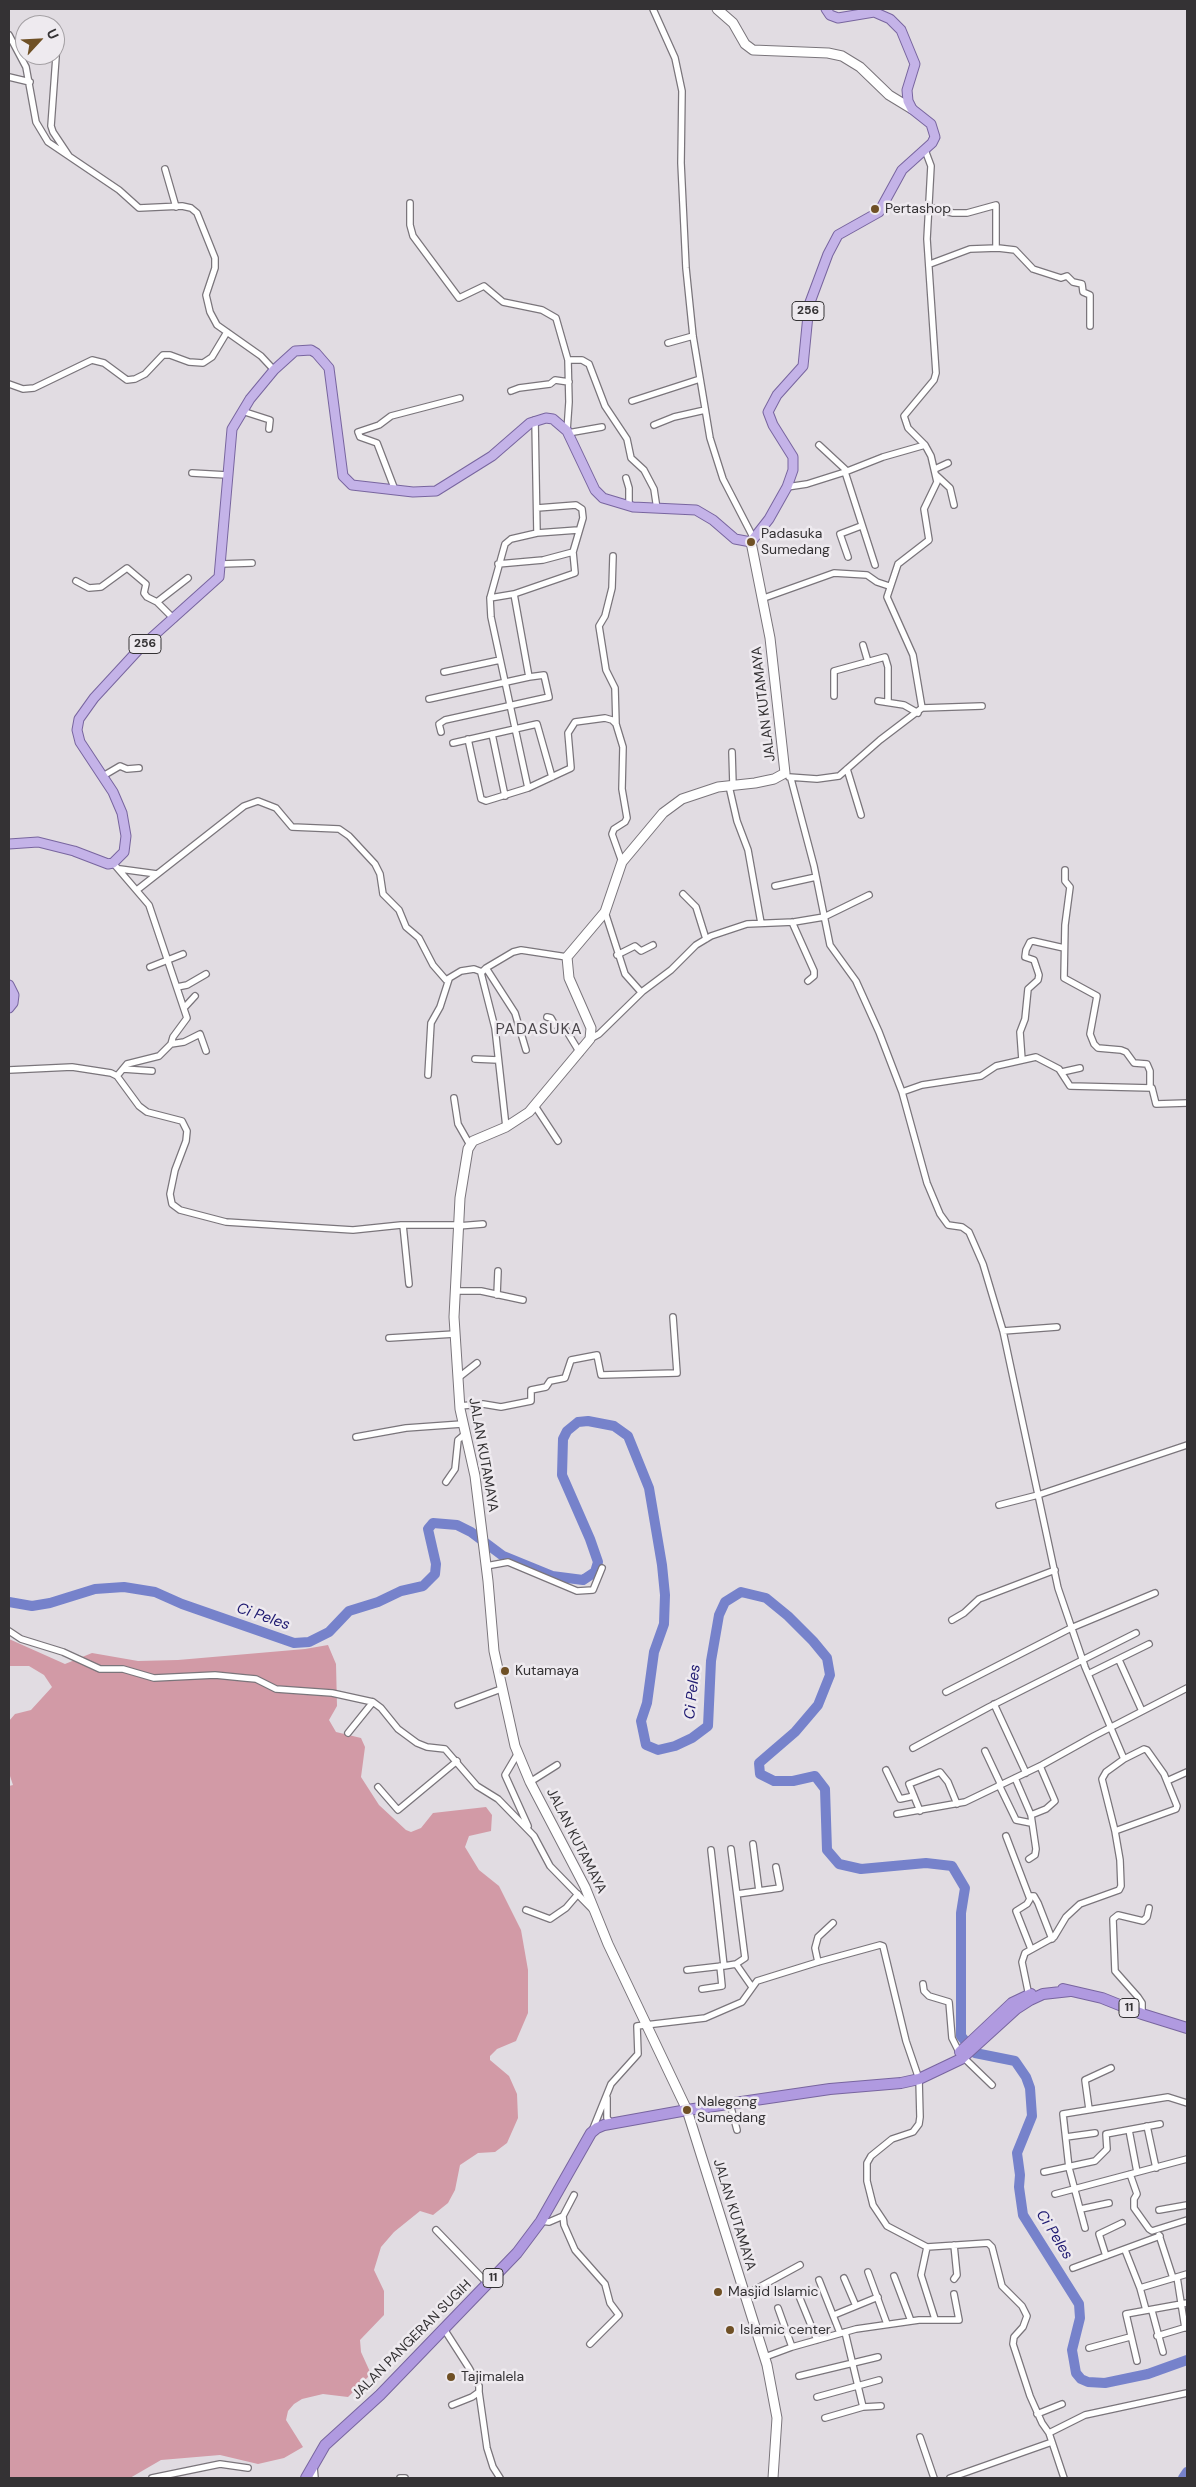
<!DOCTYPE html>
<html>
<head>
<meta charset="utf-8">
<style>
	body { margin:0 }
	#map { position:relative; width:1196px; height:2487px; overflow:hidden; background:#e1dce2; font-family:"DM Sans",sans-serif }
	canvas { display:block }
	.frame { position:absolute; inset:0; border:10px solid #343234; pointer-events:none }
	.north { position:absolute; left:15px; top:15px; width:50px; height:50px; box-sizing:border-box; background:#eeeaef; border:1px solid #a4a0a4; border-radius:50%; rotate:65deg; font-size:14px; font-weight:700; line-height:20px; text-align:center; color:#343234 }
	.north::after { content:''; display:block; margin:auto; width:18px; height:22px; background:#6f5025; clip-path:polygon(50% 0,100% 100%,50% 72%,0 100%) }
</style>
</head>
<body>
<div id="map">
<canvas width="1196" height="2487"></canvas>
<div class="frame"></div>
<div class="north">U</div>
</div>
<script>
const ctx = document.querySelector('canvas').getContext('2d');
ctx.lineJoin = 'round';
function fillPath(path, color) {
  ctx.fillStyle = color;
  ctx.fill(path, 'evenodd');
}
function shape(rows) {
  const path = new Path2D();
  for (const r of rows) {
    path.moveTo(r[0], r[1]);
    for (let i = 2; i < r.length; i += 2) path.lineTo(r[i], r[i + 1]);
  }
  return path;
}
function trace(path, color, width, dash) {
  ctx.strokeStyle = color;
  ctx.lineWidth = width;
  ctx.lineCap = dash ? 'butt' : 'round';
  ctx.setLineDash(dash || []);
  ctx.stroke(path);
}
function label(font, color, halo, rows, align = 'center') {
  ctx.font = font + ' "DM Sans",sans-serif';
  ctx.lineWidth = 5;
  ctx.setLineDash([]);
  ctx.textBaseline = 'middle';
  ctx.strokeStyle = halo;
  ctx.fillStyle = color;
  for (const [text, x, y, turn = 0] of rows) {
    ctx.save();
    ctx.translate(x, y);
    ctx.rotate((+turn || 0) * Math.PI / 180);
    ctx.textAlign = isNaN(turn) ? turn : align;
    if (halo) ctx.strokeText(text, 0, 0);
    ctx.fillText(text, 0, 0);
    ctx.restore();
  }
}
fillPath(shape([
	[9,1639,65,1664,92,1653,138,1661,178,1660,305,1649,328,1645,336,1664,337,1706,329,1720,336,1732,361,1738,365,1747,361,1777,379,1805,406,1830,411,1832,421,1828,433,1813,486,1807,492,1815,491,1831,469,1836,465,1847,479,1870,499,1886,521,1930,528,1970,528,2013,516,2041,497,2049,490,2056,490,2060,509,2076,517,2094,518,2118,507,2143,495,2152,478,2153,460,2165,455,2190,448,2203,433,2215,420,2211,394,2232,381,2247,374,2270,384,2291,384,2315,360,2340,361,2352,371,2374,348,2397,323,2394,302,2399,294,2404,288,2411,286,2420,303,2447,284,2458,258,2464,220,2455,161,2460,130,2478,9,2478,9,1786,13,1785,9,1773,9,1721,15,1714,31,1710,52,1687,44,1675,29,1666,9,1666]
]), '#d29aa6');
trace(shape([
	[9,1602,32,1606,50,1603,95,1589,124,1587,155,1592,182,1604,294,1643,309,1642,329,1632,349,1611,378,1602,401,1591,423,1586,435,1574,436,1564,428,1529,433,1523,457,1525,471,1532,503,1556,552,1576,583,1580,595,1572,598,1562,590,1539,562,1475,563,1439,567,1431,578,1422,588,1421,614,1426,628,1436,649,1488,662,1565,665,1595,664,1624,654,1652,647,1703,641,1721,646,1745,658,1750,675,1746,692,1738,708,1726,711,1661,719,1615,725,1602,741,1592,766,1598,788,1616,813,1641,827,1658,830,1675,818,1705,795,1732,759,1763,760,1774,774,1781,793,1781,815,1776,825,1789,827,1850,839,1864,861,1869,926,1863,952,1866,965,1888,961,1913,961,2036,975,2053,1015,2061,1026,2077,1030,2088,1032,2116,1017,2153,1020,2175,1019,2187,1023,2215,1079,2304,1080,2318,1072,2350,1076,2373,1081,2379,1088,2382,1105,2383,1148,2374,1187,2360],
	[1183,2478,1187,2472]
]), '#7682cb', 10);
const minor = shape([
	[653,9,675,58,682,91,681,163,686,268,693,336,710,438,723,479,754,539],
	[9,35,26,67,36,122,48,142,119,190,139,208,182,206,191,208,197,213,215,258,215,268,206,295,210,312,217,325,261,356,274,370],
	[57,43,51,126,53,132,69,156],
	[9,77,30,82],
	[165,169,176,207],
	[410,203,410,225,413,236,459,298,484,286,503,302,542,310,556,318,568,360,569,402,567,431],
	[928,207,953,213,967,213,996,205,996,248],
	[930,264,970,249,998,248,1015,250,1033,269,1061,278,1067,276,1073,282,1082,284,1083,292,1090,295,1090,326],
	[668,343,693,336],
	[568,360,582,360,589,364,605,406,627,439,631,458,644,470,654,489,657,509],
	[9,384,23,389,34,388,92,360,104,363,127,380,135,379,145,374,163,355,170,355,189,362,203,363,212,357,227,332],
	[511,391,519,388,550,384,555,380,569,382],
	[632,401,700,379],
	[242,411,270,420,269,429],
	[654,425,674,417,705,410],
	[568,433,602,427],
	[819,445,847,471],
	[935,469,948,463],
	[845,472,883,457,925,445],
	[192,473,227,475],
	[936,475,950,488,954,505],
	[626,478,629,488,629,506],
	[787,487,807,484,845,472,875,565],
	[395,490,377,443,360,437,358,432,379,425,391,416,460,398],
	[537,533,578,530],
	[613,556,612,588,605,616,599,626,606,670,615,688,616,724],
	[848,557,840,534,861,526],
	[221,564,252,563],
	[498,564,543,560,573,552],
	[76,581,89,588,101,587,127,568,146,584,144,593,147,597,157,602,174,619],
	[514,594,575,573,573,552,583,518,582,509,576,505,537,508],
	[764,598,834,573,867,575,877,582,889,586],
	[157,602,188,578],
	[863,645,868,662],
	[444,672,500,660],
	[834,696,834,671,885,657,888,667,888,702],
	[429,699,529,677,514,594,490,598],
	[878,701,904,705,918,713],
	[922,708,982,706],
	[441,732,439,724,445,720,549,697,544,675,529,677],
	[492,734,505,796],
	[468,739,481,799,486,801,528,788,571,768,568,733,575,722,605,718,612,720,616,724,623,747,622,789,627,818,625,822,614,829,612,834,622,862],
	[453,743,537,724,552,777],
	[732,752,733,785],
	[847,769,861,815],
	[103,776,120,766,127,769,139,768],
	[789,777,817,779,839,776,880,740,922,708,913,655,887,597,898,564,929,540,924,509,937,482,931,456,925,445,908,428,904,416,934,380,936,373,927,239,931,166,925,150],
	[791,779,814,866,830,945,856,981,879,1032,902,1092,927,1183,940,1214,948,1225,962,1227,969,1232,983,1264,1003,1331,1058,1588,1085,1667,1124,1759,1106,1772,1102,1779,1115,1831,1120,1860,1121,1886,1119,1890,1080,1904,1066,1917,1054,1937,1025,1953,1022,1962,1029,1996],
	[729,786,737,821,748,850,761,923],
	[528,788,491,617,490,598,505,544,511,539,537,533,535,420],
	[113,863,149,905,187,1018,173,1037,171,1044,159,1056,127,1064,117,1076],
	[120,869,157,874],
	[1065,870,1065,881,1070,887,1065,925,1064,978,1097,996,1090,1034,1094,1044,1098,1048,1121,1050,1126,1052,1134,1063,1147,1064,1150,1071,1150,1088],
	[775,886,816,877],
	[137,890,244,806,258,801,276,808,292,827,339,829,349,836,375,864,380,874,383,894,399,910,406,927,419,938,433,965,446,980,461,971,474,969,482,972],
	[683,894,696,907,706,939],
	[605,912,625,974,641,992],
	[792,922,814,971,814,976,808,981],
	[617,955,635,946,641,951,653,945],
	[150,967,183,954],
	[486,968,515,1013,526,1050],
	[177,987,187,985,206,974],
	[184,1008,195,996],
	[547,1017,551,1018,555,1025,563,1025,580,1053],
	[590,1039,599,1034,643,991,671,970,696,945,711,936,747,924,794,922,824,917,869,895],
	[171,1044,184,1042,200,1034,206,1051],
	[475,1059,498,1060],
	[1022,1060,1020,1032,1025,1019,1028,989,1038,980,1039,975,1034,960,1025,957,1026,950,1030,942,1033,941,1064,948],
	[123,1069,152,1071],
	[9,1070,72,1067,111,1073,117,1076,139,1106,147,1112,182,1121,187,1131,186,1141,175,1170,170,1194,172,1204,180,1210,226,1222,353,1230,401,1225,458,1225],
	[1062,1072,1080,1068],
	[428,1075,431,1023,440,1007,449,979],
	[902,1092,922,1085,981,1076,996,1066,1036,1057,1059,1069,1070,1086,1152,1088,1156,1104,1187,1103],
	[454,1098,458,1124,470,1145],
	[535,1106,558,1141],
	[506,1127,495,1028,481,973,486,968,513,952,521,950,567,957],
	[403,1225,409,1284],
	[458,1226,483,1224],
	[454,1291,481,1291,523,1300],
	[497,1295,498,1271],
	[1003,1331,1057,1327],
	[389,1338,455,1334],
	[458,1378,477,1363],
	[459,1406,483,1404,501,1407,531,1401,531,1390,546,1387,550,1381,565,1378,571,1360,597,1355,601,1375,677,1373,673,1317],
	[356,1437,406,1428,462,1424],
	[446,1482,455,1469,458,1440,465,1434],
	[999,1505,1038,1495,1187,1445],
	[486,1566,508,1562,577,1591,593,1590,602,1568],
	[952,1620,964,1613,979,1599,1055,1570],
	[9,1631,21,1639,63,1652,100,1669,123,1669,154,1678,215,1675,245,1678,256,1679,276,1689,332,1693,373,1702,381,1708,398,1729,417,1743,427,1747,445,1749,477,1786,498,1799,534,1836,550,1866,592,1909],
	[1119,1660,1142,1711],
	[1088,1674,1149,1644],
	[946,1692,1071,1628,1155,1593],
	[994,1704,1026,1773],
	[458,1705,501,1689],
	[348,1733,373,1702],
	[913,1748,989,1707,1136,1633],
	[985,1751,1001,1785],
	[518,1753,505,1775,528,1826],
	[886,1770,900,1799,914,1796],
	[1015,1778,1031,1815,1036,1849,1035,1855,1029,1859],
	[1167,1781,1187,1772],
	[530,1782,557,1765],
	[999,1785,1016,1820,1031,1823],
	[378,1787,398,1810,457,1761],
	[920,1811,909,1784,940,1772,948,1782,957,1804],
	[897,1814,965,1802,1042,1765,1094,1736,1187,1688],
	[1031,1815,1046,1809,1055,1801,1040,1766],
	[1115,1831,1176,1809,1177,1806,1164,1774,1147,1750,1144,1749,1124,1759],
	[1006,1836,1030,1899,1027,1904,1016,1911,1031,1949],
	[753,1844,759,1891],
	[731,1849,745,1958,736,1964,752,1987],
	[711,1850,724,1966,736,1964],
	[737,1894,780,1888,776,1867],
	[1029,1896,1034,1896,1038,1903,1052,1939],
	[526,1910,550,1919,566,1908,578,1894],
	[818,1962,815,1948,818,1937,833,1923],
	[687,1970,722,1966],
	[923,1984,924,1991,929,1996,949,2002,952,2038,959,2052],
	[702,1989,722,1986,720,1966],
	[1142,2014,1142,2003,1138,1997,1115,1971,1113,1919,1118,1915,1143,1921,1147,1917,1149,1908],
	[963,2057,992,2085],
	[607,2098,607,2118,611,2123],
	[730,2104,737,2130],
	[1089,2109,1085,2080,1111,2068],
	[1147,2126,1156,2168],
	[1129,2130,1137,2172],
	[592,2131,611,2084,638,2054,637,2026,705,2018,742,2002,757,1981,818,1962,880,1945,883,1946,906,2041,919,2079,920,2117,919,2124,913,2132,892,2139,871,2156,867,2163,867,2181,873,2205,887,2226,927,2247,988,2243,992,2247,1002,2286,1022,2306,1027,2316,1023,2327,1014,2337,1013,2344,1030,2396,1042,2423,1049,2433,1064,2478],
	[1066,2137,1095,2133],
	[1044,2172,1095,2161,1107,2149,1106,2134,1160,2124],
	[1130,2174,1137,2194,1134,2199,1134,2208,1149,2229,1152,2231,1187,2220],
	[1055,2194,1187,2159],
	[1081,2209,1109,2203],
	[1159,2210,1187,2205],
	[563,2216,574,2195],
	[541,2221,549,2222,563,2216,564,2225,575,2250,605,2284,610,2303,619,2315,590,2344],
	[1085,2228,1069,2168,1063,2114,1168,2097,1187,2103],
	[436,2230,487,2283],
	[1159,2235,1173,2278],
	[927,2247,921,2275,935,2319],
	[1125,2250,1140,2288,1187,2274],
	[1106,2256,1099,2234,1122,2223],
	[1073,2268,1160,2236],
	[868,2272,887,2324],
	[894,2276,911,2321],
	[1177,2277,1185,2328],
	[844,2278,856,2306],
	[954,2279,957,2275,954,2245],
	[819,2280,840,2333],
	[1140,2288,1146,2310],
	[745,2295,800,2265],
	[799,2296,817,2340],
	[778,2308,792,2347],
	[1152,2311,1163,2352],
	[834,2315,878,2297],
	[444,2329,469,2368,479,2386,479,2392,472,2397,452,2405],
	[845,2332,863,2407,881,2406],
	[1157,2336,1187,2327],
	[1089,2348,1130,2337],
	[765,2357,792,2347,856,2329,919,2320,959,2320,954,2294],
	[1137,2361,1126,2314,1187,2303],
	[799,2376,878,2357],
	[479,2392,487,2448,493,2467,500,2478],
	[817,2397,879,2380],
	[1037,2414,1062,2404],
	[825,2418,863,2407],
	[1049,2433,1085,2415,1187,2393],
	[920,2437,934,2478],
	[314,2467,315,2478],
	[152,2478,220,2464,248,2468],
	[400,2478,405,2478],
	[950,2478,1052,2442]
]);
const secondary = shape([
	[717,9,733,23,745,44,753,50,828,53,842,56,860,67,889,95,912,109],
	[751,542,770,638,785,773,774,779,755,783,718,787,682,799,663,813,622,862,605,912,567,957,569,978,591,1028,590,1039,529,1112,506,1127,473,1141,468,1149,460,1198,454,1317,460,1409,475,1476,488,1581,494,1651,515,1746,530,1782,585,1887,608,1944,687,2110,767,2365,777,2418,773,2478]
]);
const primary = shape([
	[9,844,38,842,74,851,108,864,113,863,124,852,126,836,122,813,113,792,80,742,77,730,79,719,94,698,141,647,219,577,232,429,250,399,274,370,295,351,311,350,316,353,329,368,343,476,352,485,413,492,436,491,492,456,530,423,546,418,553,419,567,431,595,490,603,498,633,507,696,510,713,520,735,539,751,542,769,519,787,487,793,470,793,457,773,425,768,412,777,395,803,366,809,305,828,254,838,235,879,212,902,170,932,143,935,137,931,124,912,109,908,101,907,90,915,64,901,30,890,19,874,12,838,18,830,15,826,9],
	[9,985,14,995,13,1003,9,1008]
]);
const trunk = shape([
	[1063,1989,1102,1998,1142,2014,1187,2028],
	[960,2052,1012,2003,1031,1994],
	[306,2478,325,2445,380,2395,517,2253,541,2221,591,2133,597,2128,604,2125,687,2110,830,2089,901,2083,919,2079,961,2059,1016,2009,1030,2000,1043,1994,1070,1991]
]);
trace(minor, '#7a757b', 8);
trace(secondary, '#7a757b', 11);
trace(primary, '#78659f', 11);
trace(trunk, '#78659f', 12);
trace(minor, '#fff', 5.5);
trace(secondary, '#fff', 9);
trace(primary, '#c4b3e8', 9);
trace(trunk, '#b09ae0', 10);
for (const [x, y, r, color] of [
	[875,209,5,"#6f5025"],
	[751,542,5,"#6f5025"],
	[505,1671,5,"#6f5025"],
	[687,2110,5,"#6f5025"],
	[718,2292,5,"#6f5025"],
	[730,2330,5,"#6f5025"],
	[451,2377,5,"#6f5025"]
]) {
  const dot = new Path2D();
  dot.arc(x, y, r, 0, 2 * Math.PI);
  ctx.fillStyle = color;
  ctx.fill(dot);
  trace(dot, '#eeeaef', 2);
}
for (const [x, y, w] of [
	[808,311,32],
	[145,644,32],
	[1129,2008,20],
	[493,2278,20]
]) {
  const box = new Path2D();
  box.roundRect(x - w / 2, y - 9.5, w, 19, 4);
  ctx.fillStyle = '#eeeaef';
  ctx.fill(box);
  trace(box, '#343234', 1);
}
label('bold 12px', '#343234', null, [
	["256",808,311],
	["256",145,644],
	["11",1129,2008],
	["11",493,2278]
]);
label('14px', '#343234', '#eeeaef', [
	["Pertashop",885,209],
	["Padasuka",761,534],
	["Sumedang",761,550],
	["Kutamaya",515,1671],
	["Nalegong",697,2102],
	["Sumedang",697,2118],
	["Masjid Islamic",728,2292],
	["Islamic center",740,2330],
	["Tajimalela",461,2377]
], 'left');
label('14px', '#343234', '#eeeaef', [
	["JALAN KUTAMAYA",764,704,-97],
	["JALAN KUTAMAYA",483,1455,80],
	["JALAN KUTAMAYA",576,1841,63],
	["JALAN KUTAMAYA",734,2215,73],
	["JALAN PANGERAN SUGIH",412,2340,-45]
]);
label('italic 15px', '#1f1a71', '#eeeaef', [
	["Ci Peles",263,1617,19],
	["Ci Peles",693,1692,-84],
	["Ci Peles",1054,2235,58]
]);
ctx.letterSpacing = '1px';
label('16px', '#4c484d', '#eeeaef', [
	["PADASUKA",539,1030]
]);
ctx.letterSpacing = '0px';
</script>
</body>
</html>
